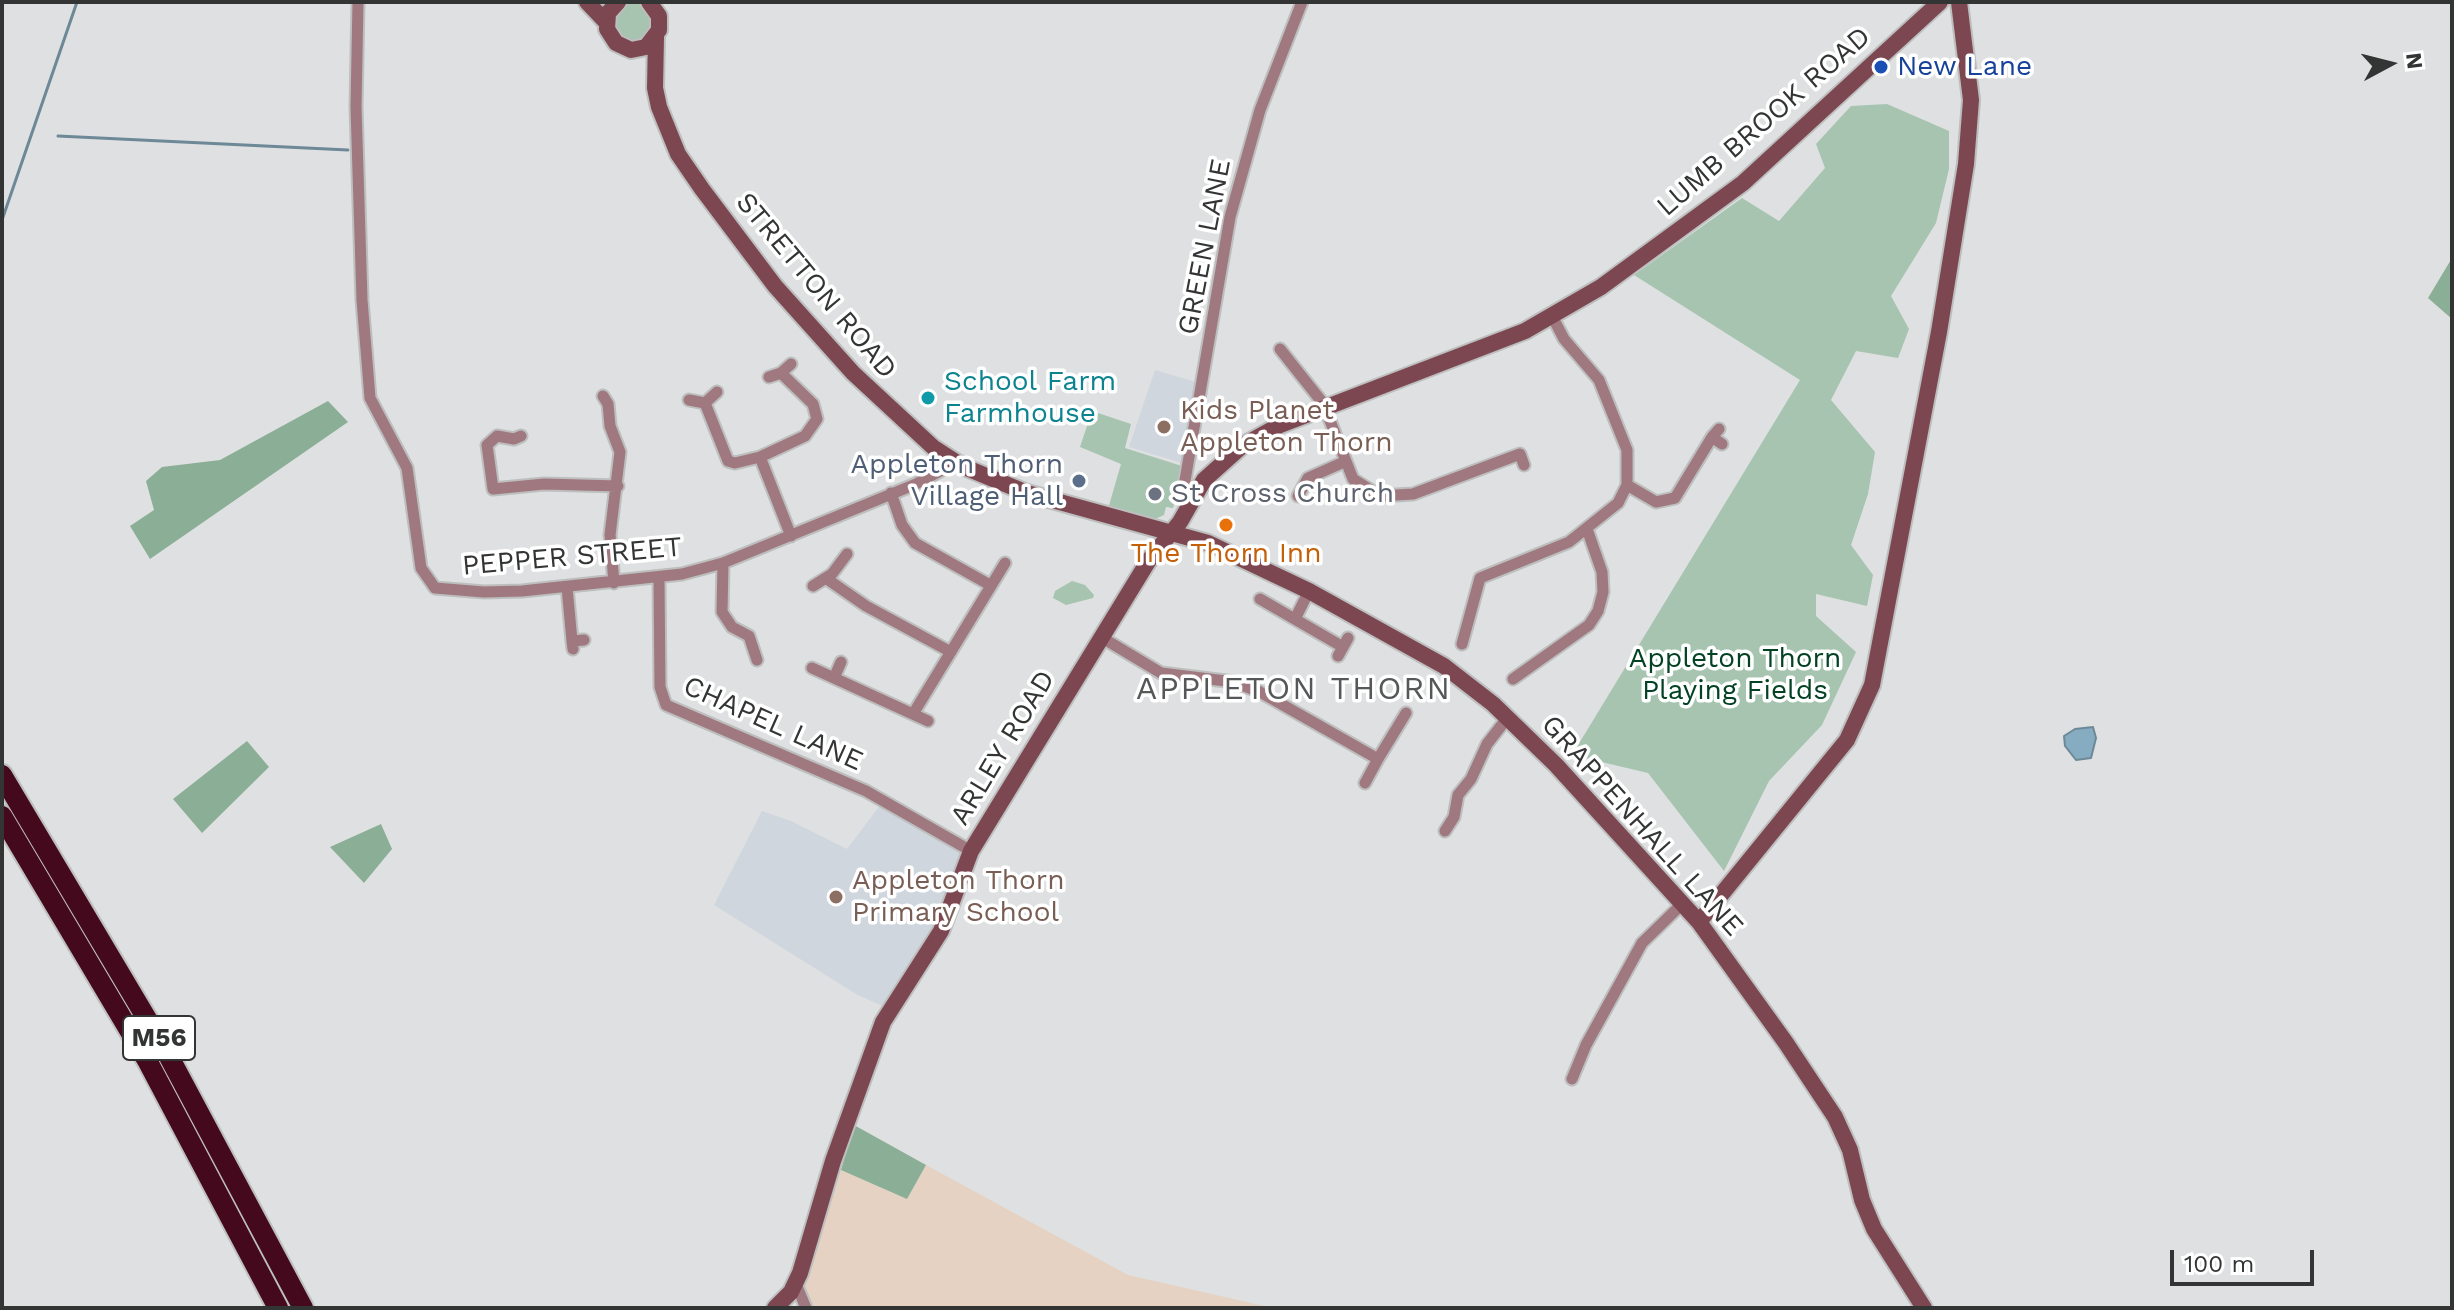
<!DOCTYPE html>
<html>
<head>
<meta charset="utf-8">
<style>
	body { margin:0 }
	#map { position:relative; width:2454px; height:1310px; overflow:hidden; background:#dfe0e1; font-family:"Work Sans",sans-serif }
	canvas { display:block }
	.frame { position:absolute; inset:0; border:4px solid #333434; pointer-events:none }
	.north { position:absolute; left:2350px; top:24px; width:80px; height:80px; -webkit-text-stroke:6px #fff; paint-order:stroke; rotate:83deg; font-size:22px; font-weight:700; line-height:32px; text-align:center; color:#333434 }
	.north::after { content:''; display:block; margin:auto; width:28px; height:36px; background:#333434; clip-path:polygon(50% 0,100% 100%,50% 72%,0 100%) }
	.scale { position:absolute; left:2170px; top:1250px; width:144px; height:36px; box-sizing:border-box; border:4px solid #333434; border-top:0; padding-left:10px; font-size:24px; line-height:28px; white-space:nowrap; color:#333434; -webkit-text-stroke:6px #fff; paint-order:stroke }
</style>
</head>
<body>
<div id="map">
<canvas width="2454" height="1310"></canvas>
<div class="frame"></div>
<div class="north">N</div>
<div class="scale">100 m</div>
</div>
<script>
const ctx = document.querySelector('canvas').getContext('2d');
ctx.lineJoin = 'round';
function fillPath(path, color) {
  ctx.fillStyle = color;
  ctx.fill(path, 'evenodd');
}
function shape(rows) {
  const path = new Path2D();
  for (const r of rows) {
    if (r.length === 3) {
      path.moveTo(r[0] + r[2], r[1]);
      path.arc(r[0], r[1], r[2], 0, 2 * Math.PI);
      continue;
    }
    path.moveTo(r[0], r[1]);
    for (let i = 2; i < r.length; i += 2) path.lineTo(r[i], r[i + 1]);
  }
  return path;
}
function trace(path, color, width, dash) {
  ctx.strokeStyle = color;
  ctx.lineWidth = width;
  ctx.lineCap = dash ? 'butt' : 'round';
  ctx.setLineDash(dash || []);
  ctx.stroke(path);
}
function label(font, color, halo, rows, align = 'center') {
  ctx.font = font + ' "Work Sans",sans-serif';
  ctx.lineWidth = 7;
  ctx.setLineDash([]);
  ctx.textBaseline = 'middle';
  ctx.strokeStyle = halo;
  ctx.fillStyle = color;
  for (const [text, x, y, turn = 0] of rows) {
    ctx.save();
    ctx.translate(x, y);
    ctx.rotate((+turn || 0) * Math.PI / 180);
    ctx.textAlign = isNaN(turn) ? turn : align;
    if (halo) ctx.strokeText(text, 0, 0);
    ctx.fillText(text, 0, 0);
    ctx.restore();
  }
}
fillPath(shape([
	[1155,370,1196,382,1191,438,1182,463,1129,447],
	[884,800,971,851,957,889,889,1009,856,994,714,905,762,811,791,821,847,849]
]), '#d0d6dd');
fillPath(shape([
	[926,1165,1128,1275,1273,1308,797,1308,841,1170,907,1199]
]), '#e5d2c2');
fillPath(shape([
	[633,22,20],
	[1887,104,1949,131,1949,169,1936,223,1891,296,1909,329,1898,358,1856,351,1831,400,1875,452,1868,494,1851,545,1873,575,1867,606,1816,594,1816,616,1856,652,1822,725,1769,781,1724,871,1648,773,1572,755,1800,380,1634,275,1742,198,1779,221,1825,168,1816,144,1851,106],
	[1092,411,1131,424,1125,448,1185,467,1173,508,1166,507,1164,515,1153,520,1108,509,1121,464,1080,447],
	[1072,581,1085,585,1094,595,1093,598,1066,605,1053,598,1055,591]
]), '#a7c4b0');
fillPath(shape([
	[2452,258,2452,319,2428,298],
	[328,401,348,422,150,559,130,526,154,510,146,481,162,467,220,460],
	[247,741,269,767,202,833,173,799],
	[381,824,392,849,364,883,330,847],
	[854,1125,926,1165,907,1199,841,1170]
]), '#8bae96');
const water = shape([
	[2093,727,2096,738,2091,758,2076,760,2065,746,2064,736,2075,729,2093,727]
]);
fillPath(water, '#86acc1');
trace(water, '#6d8897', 2);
trace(shape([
	[58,136,348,150],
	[2,220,77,2]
]), '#6d8897', 3);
const street = shape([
	[358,2,356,107,362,300,370,398,407,468,421,568,435,588,484,592,522,591,682,574,723,563,789,536,916,484,957,462],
	[1280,349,1326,407],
	[769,377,781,373,791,364],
	[603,396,608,404,610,426,620,452,610,535,614,583],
	[689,400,705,403,717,392],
	[705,403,728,461,735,463,760,457,805,436,817,419,813,404,781,373],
	[1325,408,1353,479,1380,496,1413,494,1520,454,1524,465],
	[1719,429,1712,437,1722,444],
	[521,436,514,439,497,436,487,445,493,489,544,484,618,486],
	[760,457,791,536],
	[1627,485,1656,502,1675,498,1712,437],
	[891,493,902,525,915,543,990,585],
	[1298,496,1308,478,1344,462],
	[1188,505,1182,498,1230,217,1260,110,1302,2],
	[723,563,722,612,732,627,749,636,757,660],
	[659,579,660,687,666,705,866,791,971,851],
	[827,579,866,606,951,652],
	[813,586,832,574,847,554],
	[567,587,572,641],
	[1260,599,1343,647],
	[1295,619,1309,591],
	[1101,637,1161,673,1234,682,1260,692,1378,759,1365,783],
	[1462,644,1480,578,1569,542,1618,503,1627,485,1627,450,1599,380,1564,339,1552,316],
	[573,649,572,641,584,640],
	[1338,656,1348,638],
	[812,668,834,678,841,662],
	[834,678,928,721],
	[1513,679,1589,625,1598,611,1603,592,1602,572,1587,529],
	[913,714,1005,563],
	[1378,759,1406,713],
	[1445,831,1454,817,1458,795,1471,779,1487,744,1508,717],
	[1572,1079,1586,1045,1642,943,1683,903],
	[796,1284,806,1308]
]);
const secondary = shape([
	[587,2,606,22],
	[618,2,608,13,607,29,616,43,631,50,646,47,659,30,659,16,649,2],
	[656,37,655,88,659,107,678,154,702,189,775,286,853,373,934,448,962,466,1027,493,1208,543,1309,591,1444,666,1493,704,1556,765,1699,922,1786,1043,1835,1117,1850,1150,1862,1200,1874,1229,1924,1308],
	[1699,922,1847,740,1872,685,1939,332,1966,164,1971,100,1959,2],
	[775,1308,791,1292,800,1273,833,1161,883,1022,941,931,971,851,1149,560,1180,522,1204,480,1242,446,1280,425,1525,331,1601,287,1743,183,1940,2]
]);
const highway = shape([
	[2,775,166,1051,303,1308],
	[2,816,148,1062,278,1308]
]);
trace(street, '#bdbebe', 15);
trace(secondary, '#bdbebe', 20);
trace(highway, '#bdbebe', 24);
trace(street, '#a0787f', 11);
trace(secondary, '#7d4752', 16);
trace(highway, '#44091c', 20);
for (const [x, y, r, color] of [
	[1881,67,8,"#1a4fb4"],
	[928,398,8,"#0f9aa8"],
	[1164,427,8,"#8d6e63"],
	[1079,481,8,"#5c6f8a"],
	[1155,494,8,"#6b7280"],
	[1226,525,8,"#e8710a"],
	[836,897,8,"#8d6e63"]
]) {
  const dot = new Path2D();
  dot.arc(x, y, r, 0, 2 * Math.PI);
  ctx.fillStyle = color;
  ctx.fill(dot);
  trace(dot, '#fff', 3);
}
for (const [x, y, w] of [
	[159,1038,72]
]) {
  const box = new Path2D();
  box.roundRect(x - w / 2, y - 22, w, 44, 6);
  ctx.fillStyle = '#fff';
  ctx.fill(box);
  trace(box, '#333434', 2);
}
label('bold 26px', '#333434', null, [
	["M56",159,1038]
]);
label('28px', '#164399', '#fff', [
	["New Lane",1897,67]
], 'left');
label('28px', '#333434', '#fff', [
	["LUMB BROOK ROAD",1764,122,-41],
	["GREEN LANE",1205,247,-79],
	["STRETTON ROAD",816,286,50],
	["PEPPER STREET",572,557,-5],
	["CHAPEL LANE",773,724,24],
	["ARLEY ROAD",1003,748,-59],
	["GRAPPENHALL LANE",1642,826,48]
]);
label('28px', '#0d838f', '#fff', [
	["School Farm",944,382],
	["Farmhouse",944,414]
], 'left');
label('28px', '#785e54', '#fff', [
	["Kids Planet",1180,411],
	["Appleton Thorn",1180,443],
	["Appleton Thorn",852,881],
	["Primary School",852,913]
], 'left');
label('28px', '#4e5e75', '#fff', [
	["Appleton Thorn",1063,465],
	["Village Hall",1063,497]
], 'right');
label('28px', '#5b616d', '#fff', [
	["St Cross Church",1171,494]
], 'left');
label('28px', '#c56008', '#fff', [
	["The Thorn Inn",1226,554]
]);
label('28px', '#034223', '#fff', [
	["Appleton Thorn",1735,659],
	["Playing Fields",1735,691]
]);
ctx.letterSpacing = '2px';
label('32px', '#565758', '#fff', [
	["APPLETON THORN",1294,690]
]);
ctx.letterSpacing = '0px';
</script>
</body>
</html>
